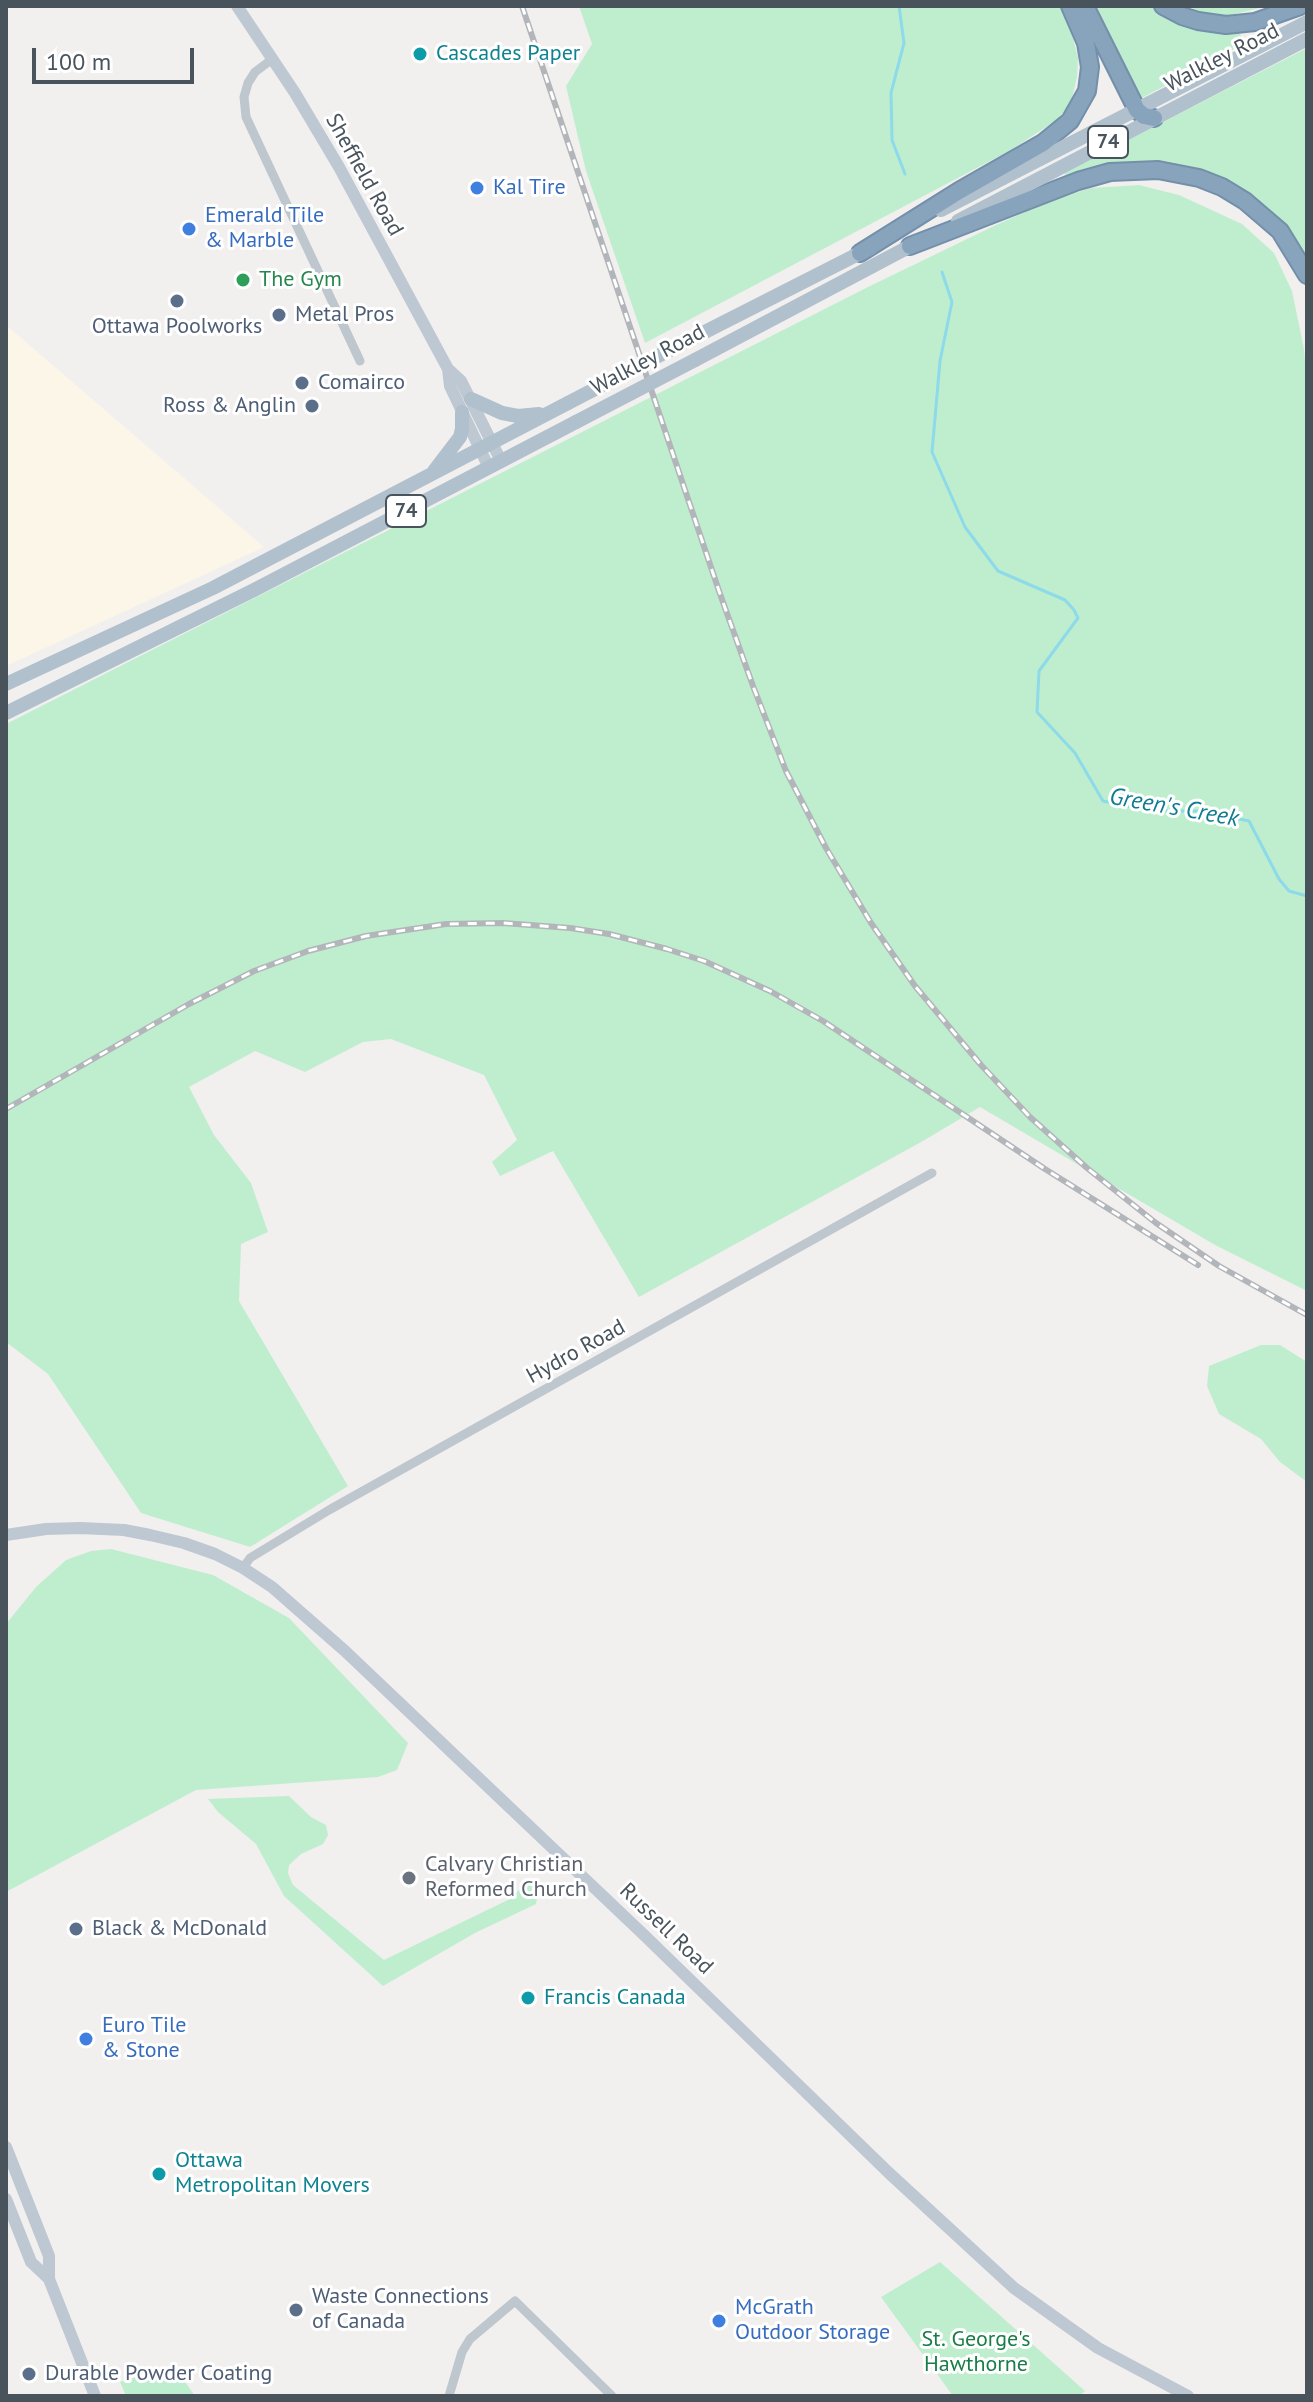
<!DOCTYPE html>
<html>
<head>
<meta charset="utf-8">
<style>
	body { margin:0 }
	#map { position:relative; width:1313px; height:2402px; overflow:hidden; background:#f2efef; font-family:"PT Sans",sans-serif }
	canvas { display:block }
	.frame { position:absolute; inset:0; border:8px solid #48535c; pointer-events:none }
	.scale { position:absolute; left:32px; top:48px; width:162px; height:36px; box-sizing:border-box; border:4px solid #48535c; border-top:0; padding-left:10px; font-size:24px; line-height:28px; white-space:nowrap; color:#48535c; -webkit-text-stroke:6px #fff; paint-order:stroke }
</style>
</head>
<body>
<div id="map">
<canvas width="1313" height="2402"></canvas>
<div class="frame"></div>
<div class="scale">100 m</div>
</div>
<script>
const ctx = document.querySelector('canvas').getContext('2d');
ctx.lineJoin = 'round';
function fillPath(path, color) {
  ctx.fillStyle = color;
  ctx.fill(path, 'evenodd');
}
function shape(rows) {
  const path = new Path2D();
  for (const r of rows) {
    path.moveTo(r[0], r[1]);
    for (let i = 2; i < r.length; i += 2) path.lineTo(r[i], r[i + 1]);
  }
  return path;
}
function trace(path, color, width, dash) {
  ctx.strokeStyle = color;
  ctx.lineWidth = width;
  ctx.lineCap = dash ? 'butt' : 'round';
  ctx.setLineDash(dash || []);
  ctx.stroke(path);
}
function label(font, color, halo, rows, align = 'center') {
  ctx.font = font + ' "PT Sans",sans-serif';
  ctx.lineWidth = 6;
  ctx.setLineDash([]);
  ctx.textBaseline = 'middle';
  ctx.strokeStyle = halo;
  ctx.fillStyle = color;
  for (const [text, x, y, turn = 0] of rows) {
    ctx.save();
    ctx.translate(x, y);
    ctx.rotate((+turn || 0) * Math.PI / 180);
    ctx.textAlign = isNaN(turn) ? turn : align;
    if (halo) ctx.strokeText(text, 0, 0);
    ctx.fillText(text, 0, 0);
    ctx.restore();
  }
}
fillPath(shape([
	[6,325,264,547,6,666]
]), '#fcf6e9');
fillPath(shape([
	[579,6,1060,6,1073,38,1078,58,1077,77,1071,103,1057,120,1009,151,645,343,586,171,566,86,592,44],
	[1090,6,1155,6,1175,18,1203,27,1239,32,1245,43,1140,99],
	[1187,6,1268,6,1226,16,1197,11],
	[1307,48,1307,263,1299,246,1270,213,1181,167,1137,162,1087,172,1068,179,1064,173],
	[1139,185,1179,195,1242,224,1274,253,1292,291,1304,349,1307,383,1307,1291,1215,1245,980,1107,923,1141,639,1297,553,1151,500,1176,492,1162,517,1140,484,1075,391,1039,363,1042,305,1072,255,1051,189,1087,214,1135,251,1183,268,1232,241,1244,239,1301,348,1486,250,1547,141,1513,48,1374,6,1342,6,724,870,286,996,225,1050,201,1091,188],
	[1261,1345,1280,1345,1307,1362,1307,1482,1280,1462,1261,1439,1219,1414,1207,1386,1209,1366],
	[111,1549,213,1575,289,1618,408,1743,397,1770,378,1777,196,1790,6,1892,6,1624,36,1587,66,1560,91,1551],
	[289,1796,311,1817,326,1825,328,1835,323,1844,301,1854,289,1865,288,1873,293,1885,384,1960,512,1898,527,1880,532,1880,539,1886,536,1904,475,1933,383,1986,284,1896,256,1844,218,1812,208,1799],
	[940,2262,1085,2391,1079,2396,953,2396,881,2297],
	[165,2368,183,2379,195,2396,126,2396,120,2382]
]), '#bfeecf');
trace(shape([
	[899,6,904,43,891,93,892,140,905,174],
	[942,272,952,302,940,361,932,452,965,527,998,571,1065,600,1074,610,1078,618,1039,671,1037,712,1075,753,1103,801,1150,811,1201,811,1249,821,1279,879,1289,891,1307,896]
]), '#8ddaea', 3);
const highway = shape([
	[1085,6,1137,110,1144,116,1154,118],
	[1163,6,1182,16,1198,21,1226,25,1255,22,1300,6],
	[910,246,1078,181,1110,172,1158,170,1199,178,1222,187,1245,201,1280,231,1307,275],
	[860,253,959,191,1043,143,1070,121,1087,91,1090,67,1086,43,1070,6]
]);
trace(highway, '#738fa9', 20);
trace(shape([
	[271,60,255,72,248,83,244,97,246,117,360,361],
	[243,1568,250,1558,329,1510,932,1173],
	[449,2396,462,2352,470,2339,515,2301,612,2396]
]), '#bec7ce', 9);
trace(shape([
	[237,6,295,93,339,167,448,369,461,381,501,461],
	[448,369,450,386,489,468],
	[6,1535,46,1529,80,1528,124,1530,150,1535,184,1543,215,1554,243,1568,272,1587,345,1651,644,1935,889,2173,1014,2288,1098,2348,1188,2396],
	[6,2147,49,2256,49,2279,95,2396],
	[6,2199,31,2262,49,2279]
]), '#bdc8d3', 12);
trace(shape([
	[941,210,1307,22],
	[958,221,1307,39],
	[689,340,870,248],
	[695,360,918,242],
	[471,399,502,413,518,416,539,414],
	[434,471,460,437,462,429,462,412],
	[6,684,213,588,568,403],
	[6,713,254,590,576,422]
]), '#b0c0cd', 14);
trace(highway, '#88a4bd', 16);
const rail = shape([
	[522,6,719,591,753,686,786,771,826,848,871,923,915,986,981,1065,1030,1117,1087,1168,1156,1223,1219,1266,1307,1315],
	[6,1109,189,1004,254,971,308,951,366,936,446,924,503,923,570,928,609,934,667,949,704,961,770,991,823,1021,1045,1169,1198,1265]
]);
trace(rail, '#b2b5b9', 6);
trace(rail, '#fff', 3, [9]);
trace(shape([
	[568,403,689,340],
	[576,422,695,360]
]), '#b0c0cd', 14);
for (const [x, y, r, color] of [
	[420,54,8,"#0f9aa8"],
	[477,188,8,"#3f7fe0"],
	[189,229,8,"#3f7fe0"],
	[243,280,8,"#2e9e5b"],
	[177,301,8,"#5c6f8a"],
	[279,315,8,"#5c6f8a"],
	[302,383,8,"#5c6f8a"],
	[312,406,8,"#5c6f8a"],
	[409,1878,8,"#6b7280"],
	[76,1929,8,"#5c6f8a"],
	[528,1998,8,"#0f9aa8"],
	[86,2039,8,"#3f7fe0"],
	[159,2174,8,"#0f9aa8"],
	[296,2310,8,"#5c6f8a"],
	[719,2321,8,"#3f7fe0"],
	[29,2374,8,"#5c6f8a"]
]) {
  const dot = new Path2D();
  dot.arc(x, y, r, 0, 2 * Math.PI);
  ctx.fillStyle = color;
  ctx.fill(dot);
  trace(dot, '#fff', 3);
}
for (const [x, y, w] of [
	[1108,142,40],
	[406,511,40]
]) {
  const box = new Path2D();
  box.roundRect(x - w / 2, y - 16, w, 32, 6);
  ctx.fillStyle = '#fff';
  ctx.fill(box);
  trace(box, '#48535c', 2);
}
label('bold 20px', '#48535c', null, [
	["74",1108,142],
	["74",406,511]
]);
label('22px', '#0d838f', '#fff', [
	["Cascades Paper",436,54],
	["Francis Canada",544,1998],
	["Ottawa",175,2161],
	["Metropolitan Movers",175,2186]
], 'left');
label('22px', '#48535c', '#fff', [
	["Walkley Road",1222,58,-27],
	["Sheffield Road",364,175,61],
	["Walkley Road",648,360,-28],
	["Hydro Road",576,1352,-29],
	["Russell Road",666,1929,44]
]);
label('22px', '#366cbe', '#fff', [
	["Kal Tire",493,188],
	["Emerald Tile",205,216],
	["& Marble",205,241],
	["Euro Tile",102,2026],
	["& Stone",102,2051],
	["McGrath",735,2308],
	["Outdoor Storage",735,2333]
], 'left');
label('22px', '#27864d', '#fff', [
	["The Gym",259,280]
], 'left');
label('22px', '#4e5e75', '#fff', [
	["Metal Pros",295,315],
	["Ottawa Poolworks",177,327,"center"],
	["Comairco",318,383],
	["Ross & Anglin",296,406,"right"],
	["Black & McDonald",92,1929],
	["Waste Connections",312,2297],
	["of Canada",312,2322],
	["Durable Powder Coating",45,2374]
], 'left');
label('22px', '#5b616d', '#fff', [
	["Calvary Christian",425,1865],
	["Reformed Church",425,1890]
], 'left');
label('22px', '#197d47', '#fff', [
	["St. George's",976,2340],
	["Hawthorne",976,2365]
]);
label('italic 24px', '#0f7b91', '#fff', [
	["Green's Creek",1174,808,10]
]);
</script>
</body>
</html>
